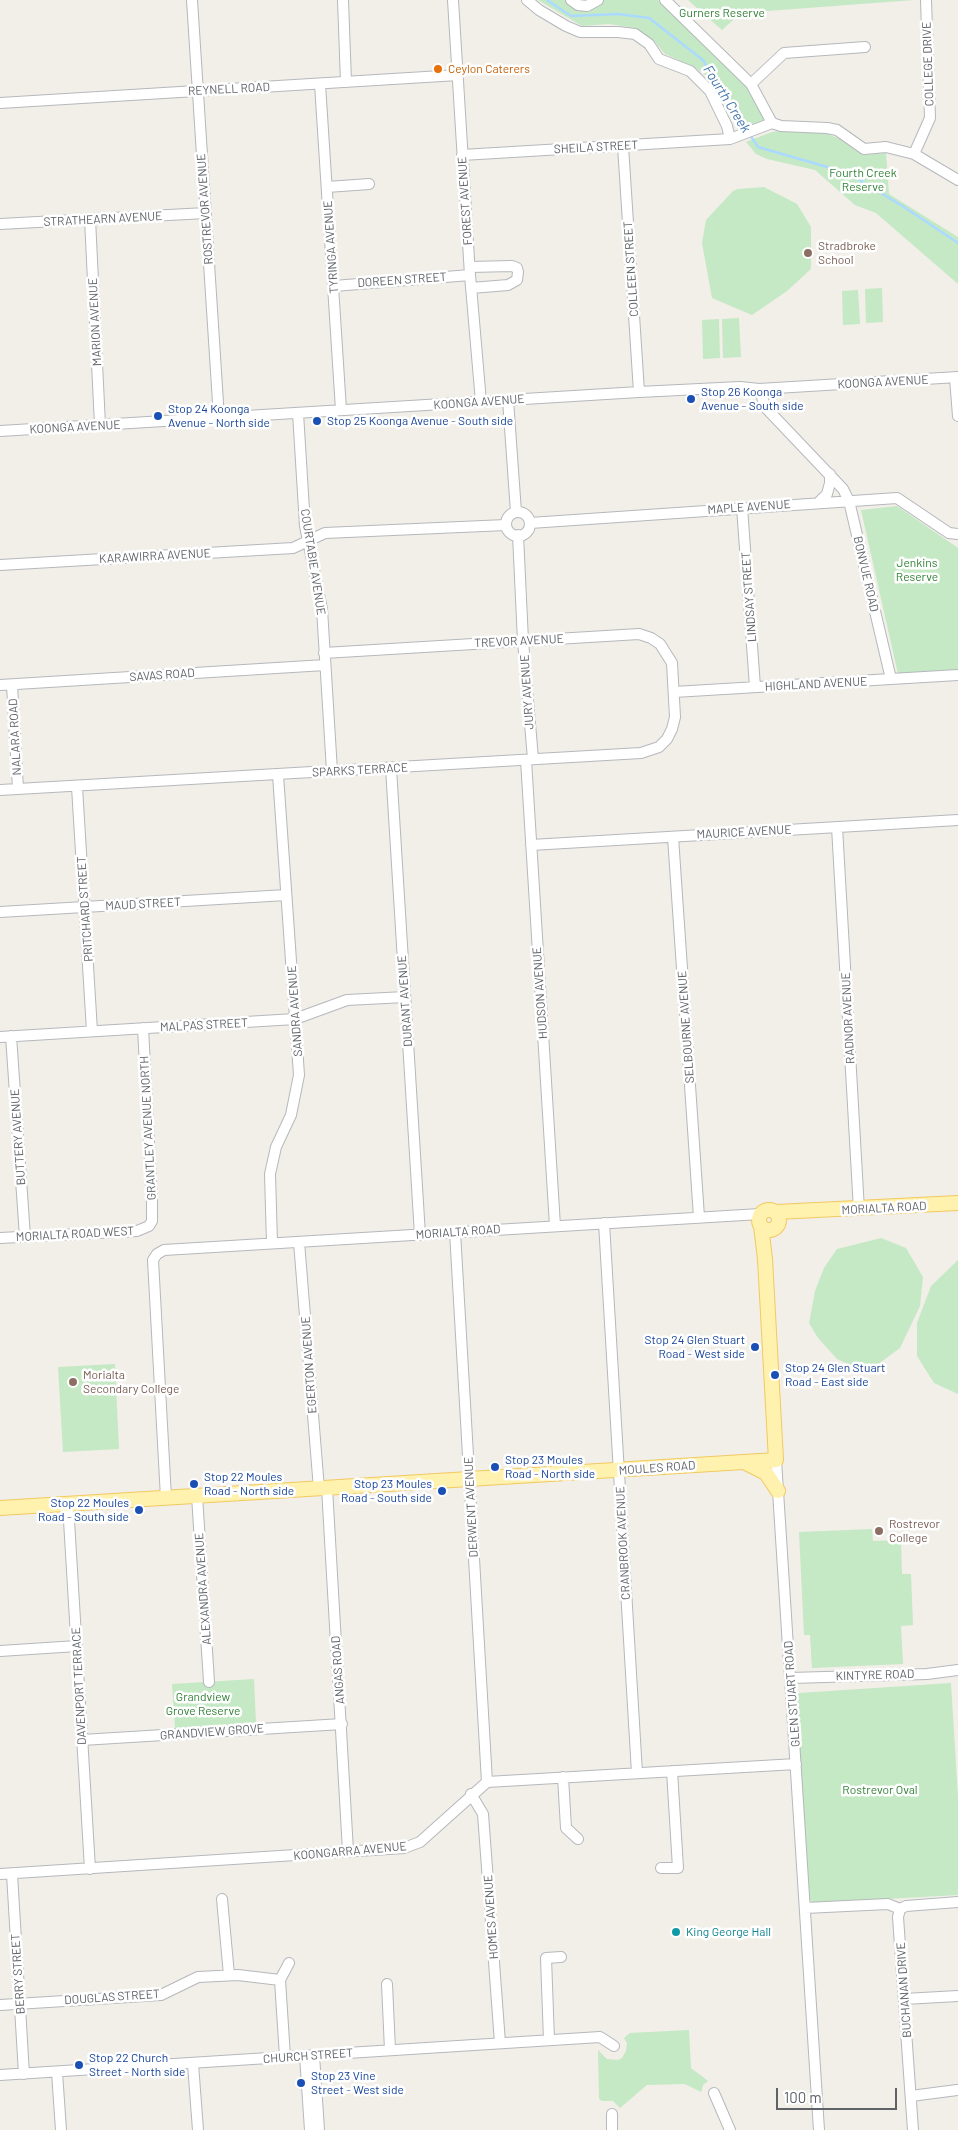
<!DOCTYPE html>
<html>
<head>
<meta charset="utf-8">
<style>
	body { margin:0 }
	#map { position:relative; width:958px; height:2130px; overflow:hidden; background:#f1efe8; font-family:Barlow,sans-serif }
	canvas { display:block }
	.scale { position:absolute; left:776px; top:2088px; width:121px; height:22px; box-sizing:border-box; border:2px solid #5f6368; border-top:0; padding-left:6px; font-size:15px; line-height:18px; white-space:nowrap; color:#5f6368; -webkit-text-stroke:4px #fff; paint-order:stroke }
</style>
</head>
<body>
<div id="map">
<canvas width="958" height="2130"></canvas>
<div class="scale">100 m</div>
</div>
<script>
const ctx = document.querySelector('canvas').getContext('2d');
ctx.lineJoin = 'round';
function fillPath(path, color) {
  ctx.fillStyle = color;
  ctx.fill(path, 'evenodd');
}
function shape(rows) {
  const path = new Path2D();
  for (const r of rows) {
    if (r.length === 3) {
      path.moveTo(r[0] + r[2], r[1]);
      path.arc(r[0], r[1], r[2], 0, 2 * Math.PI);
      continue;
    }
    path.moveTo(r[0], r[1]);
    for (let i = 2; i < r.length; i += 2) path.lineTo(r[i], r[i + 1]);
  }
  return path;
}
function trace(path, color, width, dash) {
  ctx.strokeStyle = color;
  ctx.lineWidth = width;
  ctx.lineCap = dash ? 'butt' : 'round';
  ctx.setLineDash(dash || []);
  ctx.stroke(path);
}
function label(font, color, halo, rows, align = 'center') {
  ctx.font = font + ' Barlow,sans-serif';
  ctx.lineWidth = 5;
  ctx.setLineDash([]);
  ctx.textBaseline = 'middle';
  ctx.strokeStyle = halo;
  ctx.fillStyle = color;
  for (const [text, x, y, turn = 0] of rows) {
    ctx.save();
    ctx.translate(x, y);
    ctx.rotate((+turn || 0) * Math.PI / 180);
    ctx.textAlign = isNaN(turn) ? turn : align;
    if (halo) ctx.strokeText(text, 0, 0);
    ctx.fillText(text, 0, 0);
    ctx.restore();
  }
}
fillPath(shape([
	[538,0,567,0,589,9,605,0,658,0,749,89,760,108,765,122,742,130,732,116,708,77,694,67,665,54,655,42,636,28,609,24,582,26],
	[688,0,914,0,741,13,722,30],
	[780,131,825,133,840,139,862,155,886,153,889,194,958,237,958,284,876,213,855,205,815,170,767,159,756,154,746,142,772,132],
	[764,187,797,204,811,227,811,269,787,291,752,315,712,298,702,243,706,220,733,191,738,189],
	[882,288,883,322,866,323,865,289],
	[858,290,860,324,843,325,842,291],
	[739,318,741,357,723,358,722,319],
	[719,319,720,358,703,359,702,320],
	[897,506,958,548,958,671,898,674,861,510],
	[881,1238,906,1248,923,1277,920,1306,900,1348,877,1365,854,1367,837,1359,818,1338,809,1323,815,1291,824,1268,837,1249],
	[958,1260,958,1394,934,1383,917,1356,917,1323,931,1286],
	[115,1364,119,1449,63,1452,58,1367],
	[872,1529,873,1541,901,1540,902,1574,911,1574,913,1625,901,1626,903,1664,812,1668,810,1635,804,1635,799,1532],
	[254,1679,256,1723,175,1728,172,1684],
	[951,1683,958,1798,958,1895,813,1903,808,1897,796,1695,799,1693],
	[689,2030,691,2068,708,2081,703,2085,701,2092,685,2084,647,2085,620,2108,613,2101,602,2101,599,2099,598,2050,607,2059,618,2060,622,2058,626,2051,627,2043,624,2038,630,2033]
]), '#c5e8c5');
trace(shape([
	[547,0,571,16,618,14,649,18,703,60,731,110,746,131],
	[750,135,758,147,848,173,904,207,958,243]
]), '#aadaff', 2.5);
const minor = shape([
	[192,0,219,418],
	[343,0,346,82],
	[453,0,470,275,481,402],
	[527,0,539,10,566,26,580,32,618,32,635,34,649,44,659,59,690,71,710,91,727,126,730,139],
	[571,0,578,5,587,6,598,0],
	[665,0,751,84,772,123],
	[320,84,341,410],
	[751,84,784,53,865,47],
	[0,103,458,75],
	[623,146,639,392],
	[914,154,930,118,926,0],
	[462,155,730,139,772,123,781,126,827,128,837,130,864,149,886,147,914,154,958,180],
	[327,187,369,184],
	[90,219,100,425],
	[0,224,206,213],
	[470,267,512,266,517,268,518,272,517,280,508,285,471,288],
	[334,286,470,275],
	[955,378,958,416],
	[759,389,766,408,843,489,849,501,891,679],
	[508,400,516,512],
	[298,413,305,526,322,609,332,771],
	[0,431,639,392,740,387,759,389,958,377],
	[819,502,827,494,830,483,830,474],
	[742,507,755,687],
	[518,524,12],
	[530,523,897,498,949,533,958,534],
	[518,535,523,641,533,759],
	[0,565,293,548,325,533,506,525],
	[0,685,325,665],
	[12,685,18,789],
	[674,692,958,675],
	[526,760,555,1226],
	[391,768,420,1235],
	[77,787,92,1031],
	[0,790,641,753,659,747,667,739,672,729,675,717,672,663,660,644,651,638,639,634,324,653],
	[837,827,859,1210],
	[673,837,699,1217],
	[531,845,958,820],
	[0,912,286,895],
	[11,1036,25,1237],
	[0,1037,295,1019,347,1000,405,997],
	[604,1223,637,1773],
	[455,1232,487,1782],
	[0,1238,137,1231,149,1226,152,1221,152,1200,143,1028],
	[299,1242,319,1489],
	[272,1243,270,1174,276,1147,291,1115,299,1075,278,775],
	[776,1460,819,2130],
	[327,1488,348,1851],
	[197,1496,209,1682],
	[166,1498,153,1260,157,1254,164,1250,760,1214],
	[68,1504,90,1869],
	[0,1651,77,1646],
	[791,1678,927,1674,958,1670],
	[82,1740,342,1724],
	[563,1777,566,1828,578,1839],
	[471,1794,483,1814,500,2043],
	[661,1868,678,1868,672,1771],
	[0,1874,404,1848,420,1842,487,1782,796,1764],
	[12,1874,24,2074],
	[222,1899,229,1975],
	[805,1908,888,1904,900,1909],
	[280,1980,289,1963],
	[387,1984,390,2050],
	[904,1999,958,1996],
	[0,2005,161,1995,198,1977,238,1975,280,1980,285,2057],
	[549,2040,546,1958,561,1957],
	[314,2055,319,2130],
	[305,2056,310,2130],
	[193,2064,198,2130],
	[57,2072,61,2130],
	[0,2075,600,2037,614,2046],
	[714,2093,730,2130],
	[911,2096,957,2090],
	[612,2114,612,2130],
	[913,2130,898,1917,900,1909,906,1906,958,1902]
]);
const major = shape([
	[769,1220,10],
	[776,1212,958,1203],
	[746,1463,766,1473,778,1491],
	[0,1508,776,1460,765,1259,761,1226]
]);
trace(minor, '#b5b8bc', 12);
trace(major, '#f2c960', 16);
trace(minor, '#fff', 10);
trace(major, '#fff2af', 14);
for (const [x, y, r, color] of [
	[438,69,5,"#e8710a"],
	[808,253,5,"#8d6e63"],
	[691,399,5,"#1a4fb4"],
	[158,416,5,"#1a4fb4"],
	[317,421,5,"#1a4fb4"],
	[755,1347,5,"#1a4fb4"],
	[775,1375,5,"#1a4fb4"],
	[73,1382,5,"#8d6e63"],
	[495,1467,5,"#1a4fb4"],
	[194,1484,5,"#1a4fb4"],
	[442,1491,5,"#1a4fb4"],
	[139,1510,5,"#1a4fb4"],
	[879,1531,5,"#8d6e63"],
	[676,1932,5,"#0f9aa8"],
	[79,2065,5,"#1a4fb4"],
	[301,2083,5,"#1a4fb4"]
]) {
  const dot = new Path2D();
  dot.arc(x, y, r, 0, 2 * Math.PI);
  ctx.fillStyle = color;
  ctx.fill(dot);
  trace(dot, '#fff', 2);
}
label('12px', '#348238', '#fff', [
	["Gurners Reserve",722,13],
	["Fourth Creek",863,173],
	["Reserve",863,187],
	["Jenkins",917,563],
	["Reserve",917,577],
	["Grandview",203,1697],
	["Grove Reserve",203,1711],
	["Rostrevor Oval",880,1790]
]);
label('12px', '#5f6368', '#fff', [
	["COLLEGE DRIVE",928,64,-92],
	["REYNELL ROAD",229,89,-3],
	["SHEILA STREET",596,147,-3],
	["FOREST AVENUE",465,201,-94],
	["ROSTREVOR AVENUE",205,209,-94],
	["STRATHEARN AVENUE",103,219,-3],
	["TYRINGA AVENUE",331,247,-94],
	["COLLEEN STREET",631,269,-94],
	["DOREEN STREET",402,280,-4],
	["MARION AVENUE",95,322,-93],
	["KOONGA AVENUE",883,382,-3],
	["KOONGA AVENUE",479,402,-4],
	["KOONGA AVENUE",75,427,-3],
	["MAPLE AVENUE",749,507,-4],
	["KARAWIRRA AVENUE",155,556,-3],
	["COURTABIE AVENUE",313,562,81],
	["BONVUE ROAD",866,574,77],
	["LINDSAY STREET",749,597,-94],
	["TREVOR AVENUE",519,641,-3],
	["SAVAS ROAD",162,675,-4],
	["HIGHLAND AVENUE",816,684,-3],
	["JURY AVENUE",527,692,-94],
	["NALARA ROAD",15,737,-93],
	["SPARKS TERRACE",360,770,-3],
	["MAURICE AVENUE",744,832,-3],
	["MAUD STREET",143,904,-3],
	["PRITCHARD STREET",85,909,-94],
	["HUDSON AVENUE",540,993,-94],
	["DURANT AVENUE",405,1001,-94],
	["SANDRA AVENUE",295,1011,-94],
	["RADNOR AVENUE",848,1018,-93],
	["MALPAS STREET",204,1025,-3],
	["SELBOURNE AVENUE",686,1027,-94],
	["GRANTLEY AVENUE NORTH",148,1128,-93],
	["BUTTERY AVENUE",18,1137,-94],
	["MORIALTA ROAD",884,1208,-3],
	["MORIALTA ROAD",458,1232,-4],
	["MORIALTA ROAD WEST",75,1234,-3],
	["EGERTON AVENUE",309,1365,-94],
	["MOULES ROAD",657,1468,-4],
	["DERWENT AVENUE",471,1507,-93],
	["CRANBROOK AVENUE",623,1543,-93],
	["ALEXANDRA AVENUE",203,1589,-94],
	["ANGAS ROAD",338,1670,-94],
	["KINTYRE ROAD",875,1675,-2],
	["DAVENPORT TERRACE",79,1686,-93],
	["GLEN STUART ROAD",792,1694,-94],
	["GRANDVIEW GROVE",212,1732,-4],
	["KOONGARRA AVENUE",350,1851,-5],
	["HOMES AVENUE",491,1917,-94],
	["BERRY STREET",18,1974,-94],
	["BUCHANAN DRIVE",904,1990,-94],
	["DOUGLAS STREET",112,1997,-4],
	["CHURCH STREET",308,2056,-4]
]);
label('12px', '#c56008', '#fff', [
	["Ceylon Caterers",448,69]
], 'left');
label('12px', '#785e54', '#fff', [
	["Stradbroke",818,246],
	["School",818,260],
	["Morialta",83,1375],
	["Secondary College",83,1389],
	["Rostrevor",889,1524],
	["College",889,1538]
], 'left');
label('12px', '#164399', '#fff', [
	["Stop 26 Koonga",701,392],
	["Avenue - South side",701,406],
	["Stop 24 Koonga",168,409],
	["Avenue - North side",168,423],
	["Stop 25 Koonga Avenue - South side",327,421],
	["Stop 24 Glen Stuart",745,1340,"right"],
	["Road - West side",745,1354,"right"],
	["Stop 24 Glen Stuart",785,1368],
	["Road - East side",785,1382],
	["Stop 23 Moules",505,1460],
	["Road - North side",505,1474],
	["Stop 22 Moules",204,1477],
	["Road - North side",204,1491],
	["Stop 23 Moules",432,1484,"right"],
	["Road - South side",432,1498,"right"],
	["Stop 22 Moules",129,1503,"right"],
	["Road - South side",129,1517,"right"],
	["Stop 22 Church",89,2058],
	["Street - North side",89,2072],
	["Stop 23 Vine",311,2076],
	["Street - West side",311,2090]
], 'left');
label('12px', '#0d838f', '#fff', [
	["King George Hall",686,1932]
], 'left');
label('italic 14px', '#4174aa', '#fff', [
	["Fourth Creek",727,99,58]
]);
</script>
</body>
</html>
